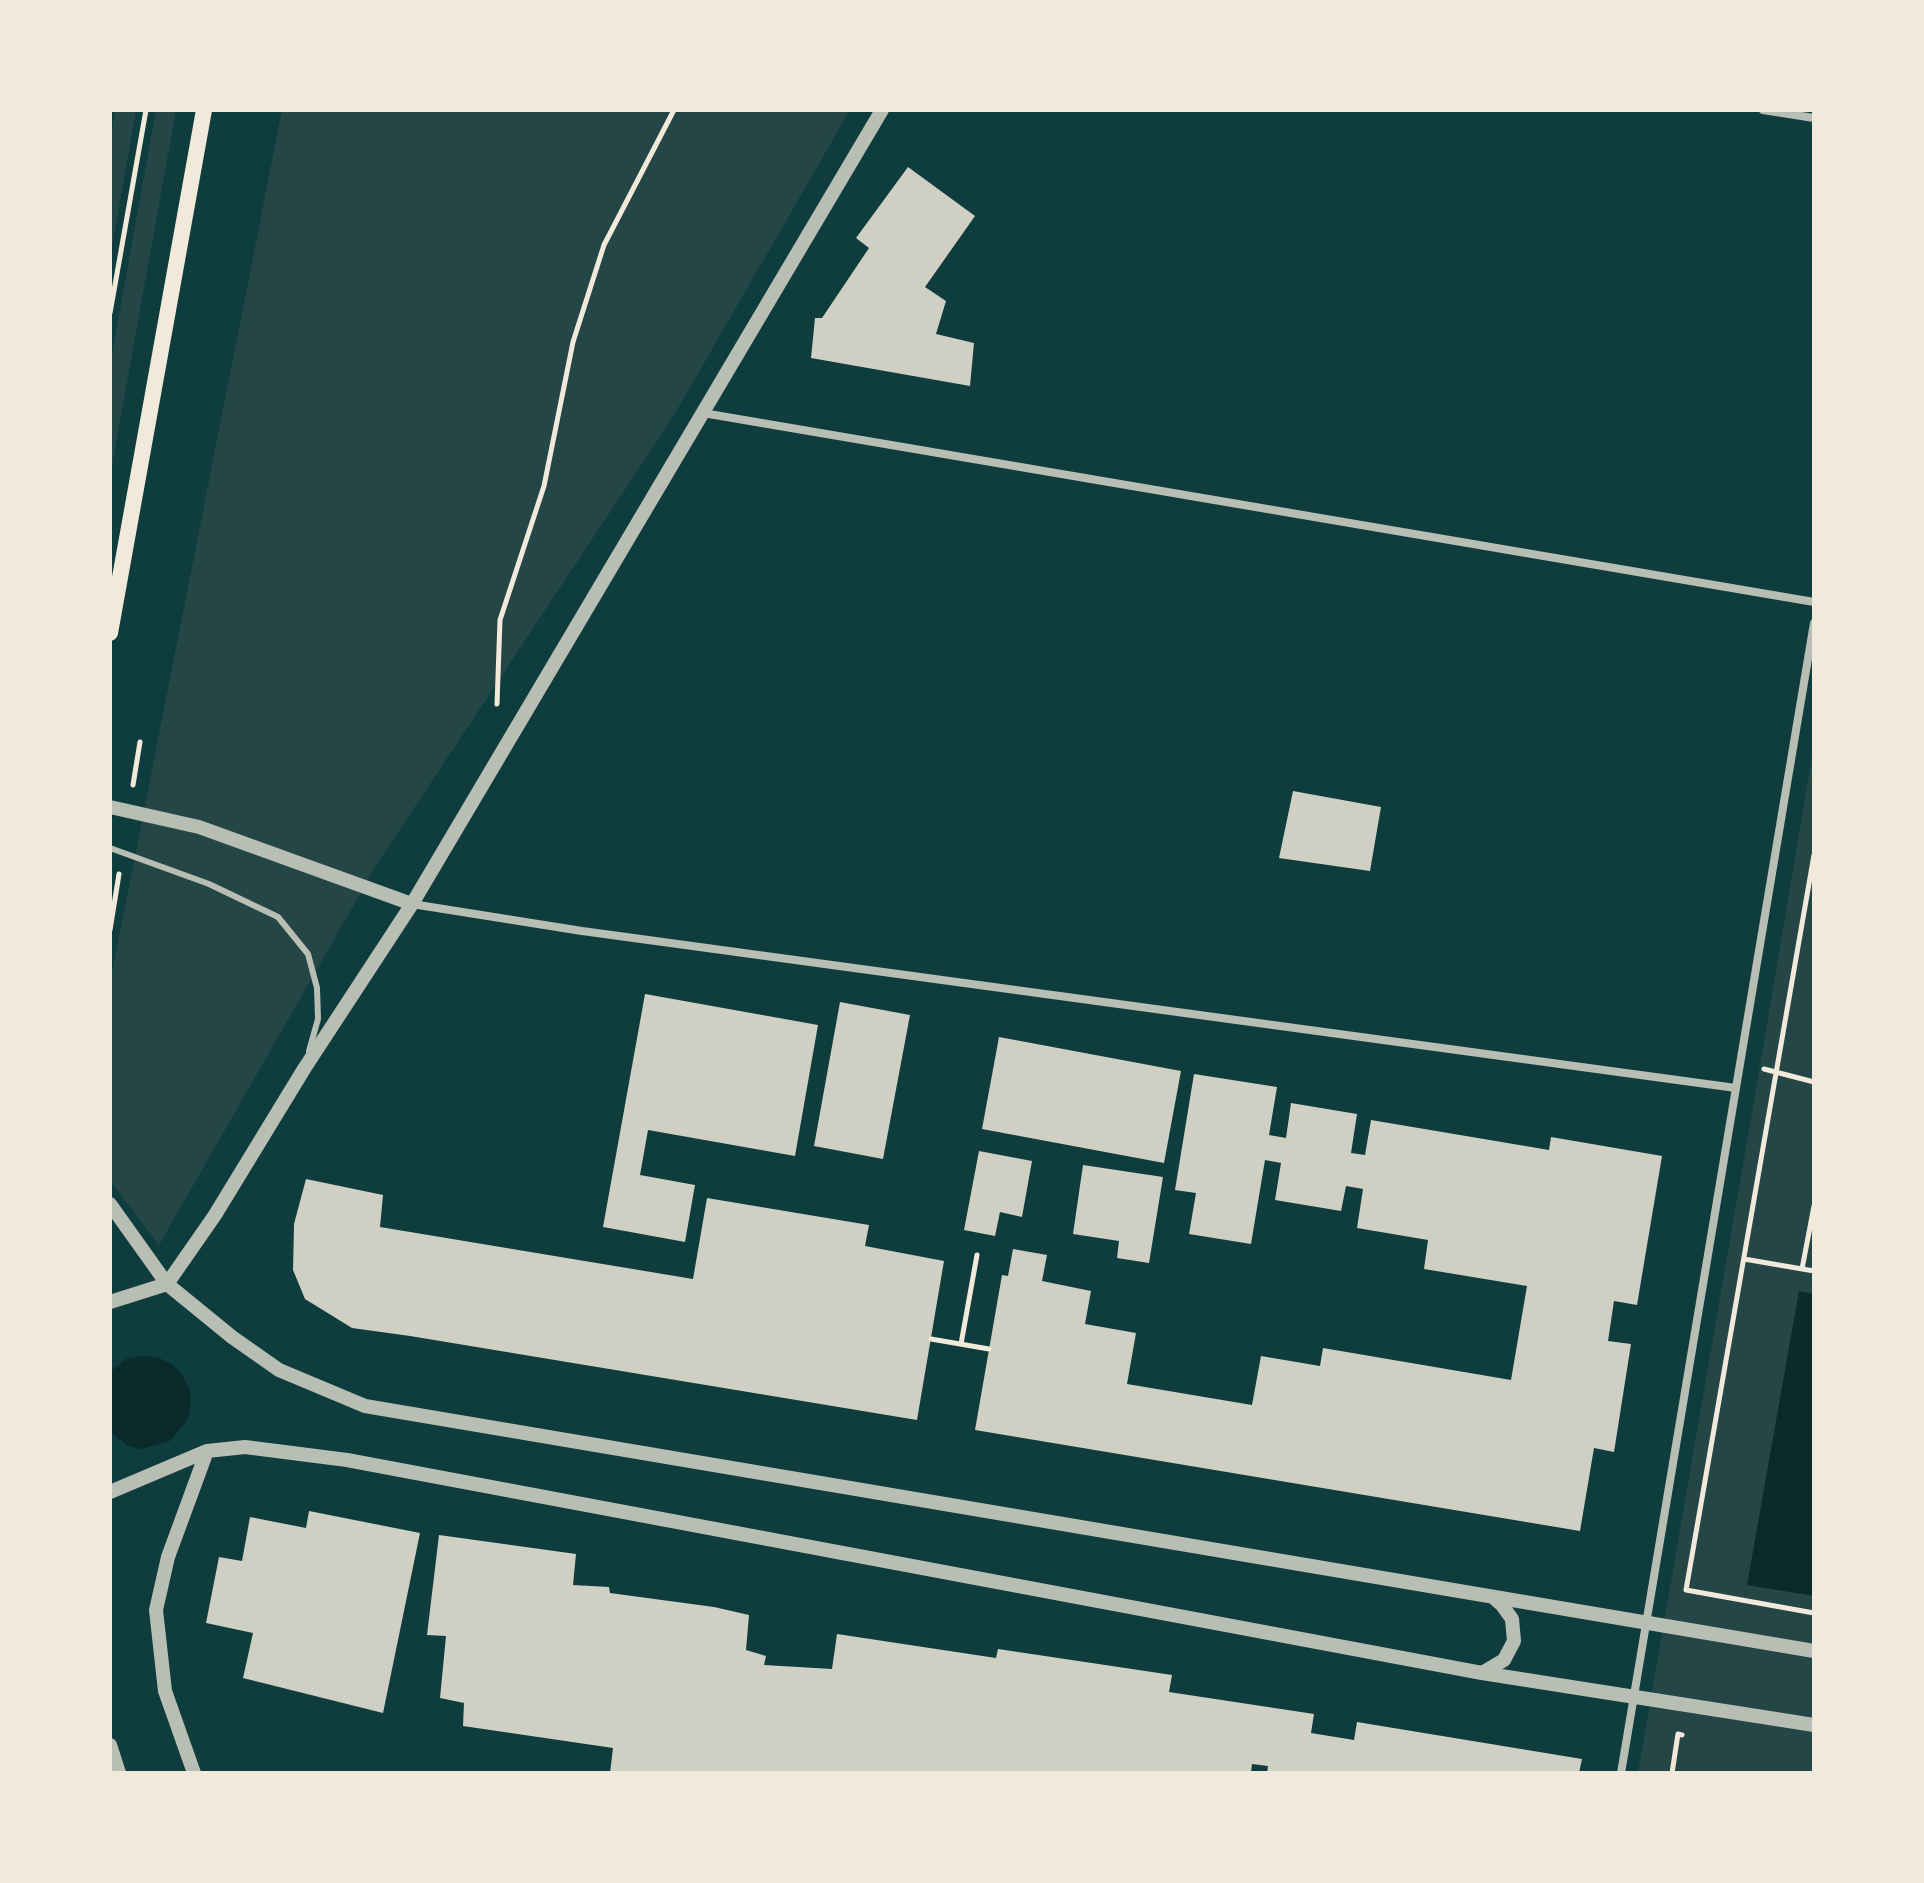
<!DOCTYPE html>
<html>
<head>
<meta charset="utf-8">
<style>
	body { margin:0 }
	#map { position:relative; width:1924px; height:1883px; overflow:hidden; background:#0f3d3e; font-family:Montserrat,sans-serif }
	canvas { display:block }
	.frame { position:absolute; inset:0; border:112px solid #f1e9da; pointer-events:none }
</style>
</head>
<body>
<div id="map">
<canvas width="1924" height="1883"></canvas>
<div class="frame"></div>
</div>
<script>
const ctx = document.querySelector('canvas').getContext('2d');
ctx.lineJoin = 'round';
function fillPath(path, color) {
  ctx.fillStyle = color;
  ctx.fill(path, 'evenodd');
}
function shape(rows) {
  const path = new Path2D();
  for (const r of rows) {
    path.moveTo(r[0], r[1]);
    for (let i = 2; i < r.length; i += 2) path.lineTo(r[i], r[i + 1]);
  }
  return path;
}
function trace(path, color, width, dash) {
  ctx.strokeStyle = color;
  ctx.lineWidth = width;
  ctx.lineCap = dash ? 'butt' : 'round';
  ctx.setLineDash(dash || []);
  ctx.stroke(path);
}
fillPath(shape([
	[115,110,136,110,110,259,110,140],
	[156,110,176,110,110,477,110,365],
	[282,110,850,110,673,417,379,861,159,1245,110,1181,110,983],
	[1814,745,1814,1773,1638,1773,1756,1089]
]), '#244646');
fillPath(shape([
	[1799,1291,1814,1294,1814,1596,1747,1585],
	[142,1356,157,1357,172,1364,183,1376,190,1391,191,1405,188,1419,170,1441,142,1449,128,1446,110,1432,110,1372,126,1359]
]), '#0a2a2b');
fillPath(shape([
	[908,167,975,216,925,287,946,301,936,334,974,343,970,386,811,358,815,318,822,318,869,248,856,238],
	[1293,791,1381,807,1370,871,1279,858],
	[645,994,818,1025,795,1156,648,1130,640,1175,695,1185,685,1242,603,1227],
	[840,1002,910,1015,883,1159,814,1146],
	[999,1037,1181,1071,1164,1163,982,1129],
	[1194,1074,1277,1087,1269,1135,1286,1138,1291,1103,1357,1114,1351,1153,1365,1155,1371,1120,1549,1150,1551,1137,1662,1156,1637,1305,1614,1301,1608,1341,1631,1344,1614,1452,1594,1448,1580,1531,975,1430,1002,1275,1008,1276,1013,1249,1047,1255,1042,1281,1091,1291,1085,1324,1136,1333,1127,1384,1252,1405,1261,1356,1320,1366,1323,1348,1511,1380,1527,1286,1424,1269,1428,1240,1357,1228,1363,1189,1346,1186,1341,1211,1275,1200,1281,1163,1265,1160,1251,1244,1189,1234,1196,1193,1175,1190],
	[979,1151,1032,1161,1022,1217,1000,1212,995,1236,964,1230],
	[1083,1165,1163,1177,1149,1263,1117,1258,1119,1241,1073,1234],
	[306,1179,383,1195,380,1227,693,1279,707,1198,869,1225,865,1246,944,1261,917,1420,410,1336,352,1328,305,1299,293,1270,294,1224],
	[309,1511,420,1533,383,1713,243,1678,253,1633,206,1623,219,1557,242,1561,250,1517,306,1528],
	[439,1535,576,1554,573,1585,609,1587,610,1593,714,1607,749,1615,746,1650,766,1656,764,1665,832,1669,837,1634,996,1658,998,1649,1172,1675,1169,1692,1314,1714,1311,1733,1354,1740,1357,1722,1582,1759,1579,1773,1267,1773,1268,1766,1252,1764,1251,1773,610,1773,613,1748,463,1726,464,1703,440,1698,446,1636,427,1635]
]), '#cfcfc3');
trace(shape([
	[110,313,146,110],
	[497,704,500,620,544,486,573,342,604,245,674,110],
	[133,785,140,742],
	[1814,855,1686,1590,1814,1613],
	[110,930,119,874],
	[1764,1069,1814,1082],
	[1744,1259,1814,1271],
	[1802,1269,1814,1206],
	[931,1339,989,1349],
	[961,1344,977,1255],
	[1672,1773,1678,1734,1682,1735]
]), '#f1e9da', 5);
trace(shape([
	[110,848,209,884,278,917,308,954,317,988,318,1019,309,1051]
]), '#b8beb3', 6);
trace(shape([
	[1763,110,1814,118],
	[703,413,1814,602],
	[412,904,582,931,1736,1088],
	[1621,1773,1814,623]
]), '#b8beb3', 8);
trace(shape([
	[110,807,199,827,412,904],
	[110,1204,167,1284,232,1337,279,1370,365,1406,1814,1651],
	[167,1284,215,1215,304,1069,412,904,882,110],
	[110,1302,167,1284],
	[110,1492,207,1451,245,1447,347,1460,1482,1673,1814,1725],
	[1482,1673,1504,1660,1514,1641,1512,1619,1502,1605,1493,1597],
	[110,1745,119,1773],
	[194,1773,165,1691,156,1610,168,1557,207,1451]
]), '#b8beb3', 14);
trace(shape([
	[110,633,204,110]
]), '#f1e9da', 16);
</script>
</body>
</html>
